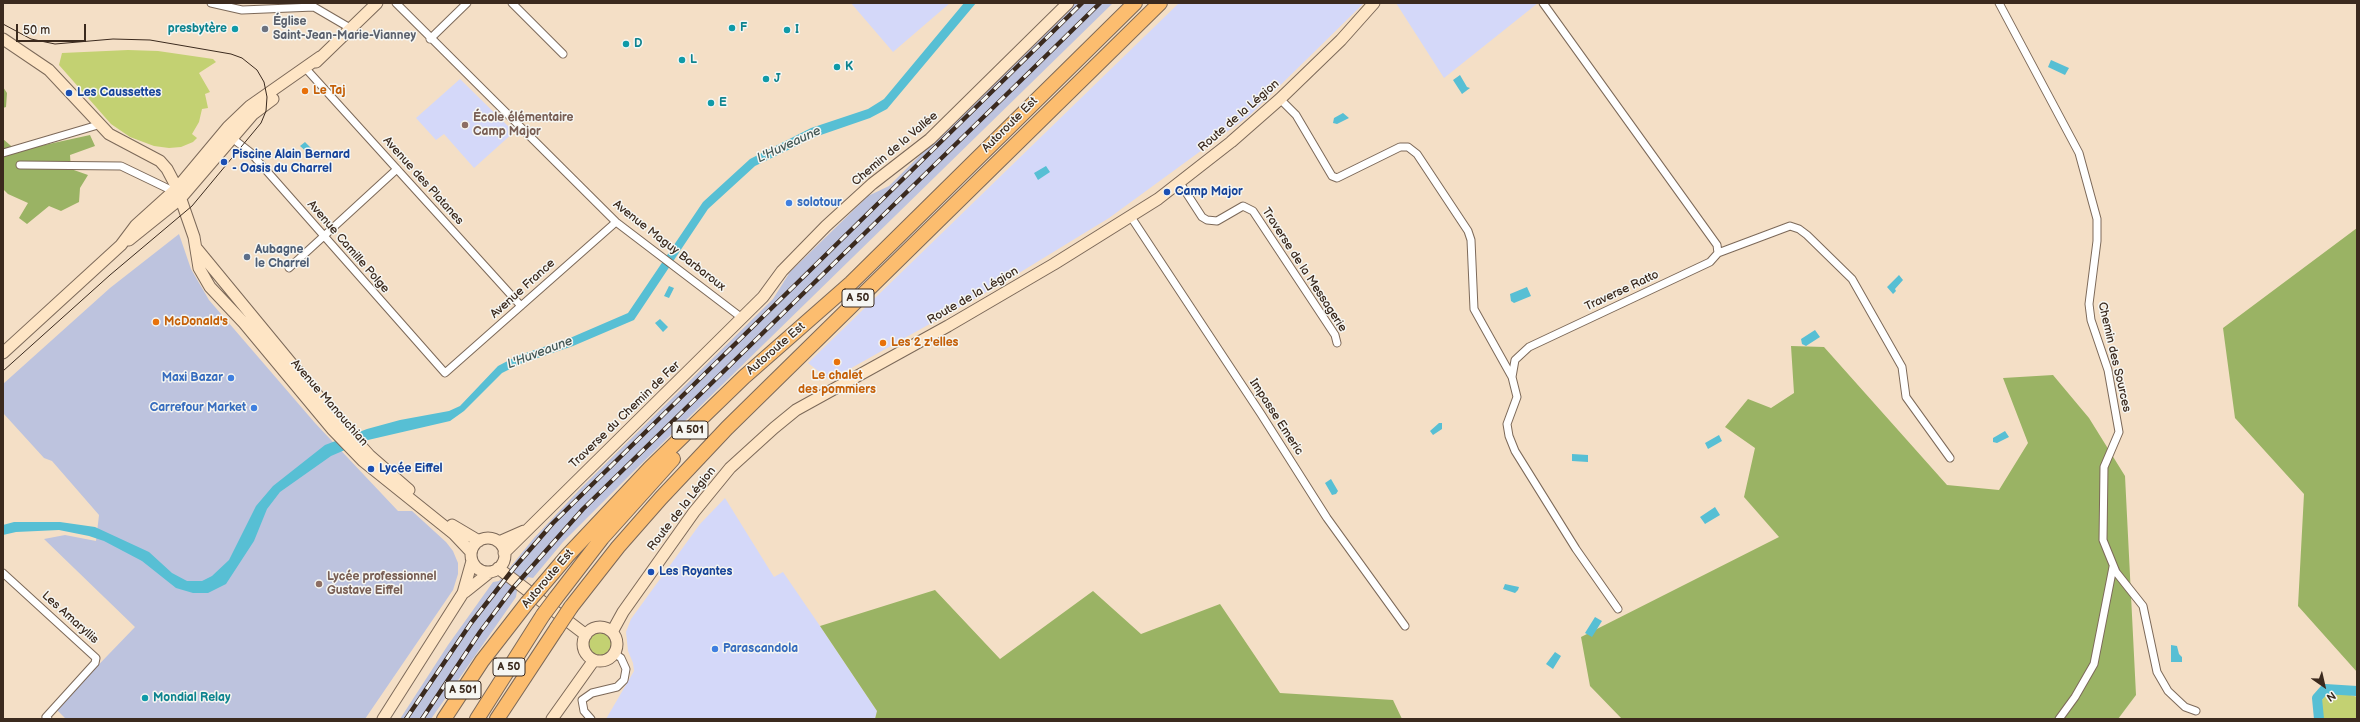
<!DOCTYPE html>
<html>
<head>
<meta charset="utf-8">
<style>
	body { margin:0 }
	#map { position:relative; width:2360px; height:722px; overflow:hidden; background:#f4dfc6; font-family:"Balsamiq Sans",sans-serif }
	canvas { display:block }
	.frame { position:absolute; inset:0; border:4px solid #3b2a1e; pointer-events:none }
	.north { position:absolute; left:2304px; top:666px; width:40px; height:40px; -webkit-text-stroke:3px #f6f6f2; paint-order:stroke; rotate:146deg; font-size:11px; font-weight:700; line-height:16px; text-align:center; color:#3b2a1e }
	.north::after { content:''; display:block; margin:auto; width:14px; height:18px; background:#3b2a1e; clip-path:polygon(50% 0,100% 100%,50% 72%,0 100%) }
	.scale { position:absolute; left:16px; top:24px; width:70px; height:18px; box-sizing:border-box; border:2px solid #3b2a1e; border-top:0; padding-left:5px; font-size:12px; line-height:14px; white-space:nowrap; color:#3b2a1e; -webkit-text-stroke:3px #f6f6f2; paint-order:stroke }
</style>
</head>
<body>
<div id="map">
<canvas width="2360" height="722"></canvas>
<div class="frame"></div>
<div class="north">N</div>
<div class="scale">50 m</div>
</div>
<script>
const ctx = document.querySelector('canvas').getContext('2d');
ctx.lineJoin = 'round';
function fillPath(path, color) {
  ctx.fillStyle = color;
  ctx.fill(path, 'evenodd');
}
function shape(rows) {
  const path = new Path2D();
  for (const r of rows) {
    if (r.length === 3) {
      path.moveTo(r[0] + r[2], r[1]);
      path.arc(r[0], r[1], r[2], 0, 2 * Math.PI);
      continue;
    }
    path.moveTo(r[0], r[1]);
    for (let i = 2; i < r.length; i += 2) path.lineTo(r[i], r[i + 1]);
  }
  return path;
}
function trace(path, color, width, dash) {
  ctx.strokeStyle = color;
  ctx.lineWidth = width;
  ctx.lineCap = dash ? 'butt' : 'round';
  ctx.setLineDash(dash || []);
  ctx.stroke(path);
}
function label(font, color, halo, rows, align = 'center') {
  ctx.font = font + ' "Balsamiq Sans",sans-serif';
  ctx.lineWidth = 3;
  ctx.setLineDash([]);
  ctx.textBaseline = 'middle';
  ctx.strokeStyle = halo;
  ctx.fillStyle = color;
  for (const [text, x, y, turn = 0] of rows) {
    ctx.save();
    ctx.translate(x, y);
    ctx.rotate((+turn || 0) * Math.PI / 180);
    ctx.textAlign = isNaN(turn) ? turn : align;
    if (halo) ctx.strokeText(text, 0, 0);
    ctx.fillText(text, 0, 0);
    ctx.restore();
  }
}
fillPath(shape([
	[851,3,950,3,893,52],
	[1179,3,1364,3,1250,115,1109,218,1001,284,830,380,808,363],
	[1396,3,1538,3,1444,78],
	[460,79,514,132,474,168,444,134,436,140,416,118],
	[725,498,774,577,783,572,820,626,877,711,875,719,606,719,634,671,633,663,628,651,626,632,631,619,700,524]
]), '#d4d8f9');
fillPath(shape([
	[1074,3,1113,3,636,469,563,542,533,578,528,577,517,591,516,597,431,719,400,719,448,645,493,582,499,581,534,538,582,487,773,299,790,272,868,196,889,186],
	[179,234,191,269,209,300,315,423,398,511,412,511,446,542,453,551,458,563,458,574,453,590,365,719,66,719,56,709,135,627,44,539,65,535,96,541,99,515,52,461,44,458,3,413,3,384,110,288]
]), '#bdc3de');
fillPath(shape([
	[128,50,158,51,213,59,216,62,199,73,210,92,205,94,208,108,202,109,199,122,192,134,197,138,193,142,181,147,169,148,154,146,130,137,111,124,59,65,62,53],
	[600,644,11],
	[2327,694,2347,694,2357,697,2357,719,2321,719,2320,702]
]), '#c3d172');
fillPath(shape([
	[3,87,7,93,6,107,3,108],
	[90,135,95,146,70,155,71,169,88,175,80,188,79,202,61,211,49,206,27,224,19,218,28,203,8,194,3,189,3,139,17,151],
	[2357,228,2357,672,2298,606,2304,494,2235,418,2223,328],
	[1791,346,1824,347,1947,485,1999,490,2028,443,2003,378,2053,375,2089,418,2125,476,2136,695,2118,719,1622,719,1590,686,1581,637,1779,537,1744,497,1755,448,1725,427,1748,399,1771,408,1794,393],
	[935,590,1000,659,1093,591,1141,634,1220,604,1280,693,1393,700,1402,719,875,719,877,711,820,626]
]), '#9ab364');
fillPath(shape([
	[964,3,976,3,887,109,870,118,815,137,755,166,708,209,634,320,573,346,520,364,502,373,464,411,450,421,368,440,331,456,280,492,267,509,254,541,226,584,208,593,193,593,176,588,142,561,104,541,89,536,59,530,16,532,3,535,3,525,14,522,60,522,95,527,149,552,172,573,187,581,202,581,212,576,229,560,256,506,273,486,325,445,367,429,400,420,449,411,460,406,498,366,517,356,570,338,628,313,703,202,750,159,811,128,868,109,884,99],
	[2051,60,2069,68,2065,75,2048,67],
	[1460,75,1467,87,1470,88,1462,94,1453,80],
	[1343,113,1349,118,1337,124,1333,123,1334,118],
	[305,142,314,151,310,155,300,146],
	[1046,166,1050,172,1038,180,1034,173],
	[1899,275,1903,280,1895,289,1896,291,1893,294,1887,287],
	[669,286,674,288,669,298,664,296],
	[1527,287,1531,296,1514,303,1511,301,1510,294],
	[660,319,668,327,663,332,655,323],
	[1815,330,1820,337,1806,346,1802,344,1801,339],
	[1439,423,1442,423,1442,429,1433,435,1430,431],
	[2005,431,2009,437,1997,443,1993,442,1993,438],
	[1719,435,1722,441,1708,449,1705,443],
	[1572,454,1588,455,1588,462,1572,461],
	[1331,479,1338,491,1336,494,1332,495,1325,483],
	[1715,507,1720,515,1705,524,1700,517],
	[1505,584,1519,587,1518,590,1515,593,1503,589],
	[1595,617,1602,621,1592,637,1585,633],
	[2171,645,2177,646,2179,654,2182,657,2182,662,2171,662],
	[1555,652,1561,656,1553,669,1546,664]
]), '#57bfd4');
trace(shape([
	[2319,719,2317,698,2325,689,2357,691]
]), '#57bfd4', 10);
const street = shape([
	[211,3,242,10,314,7,350,28],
	[396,3,616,222,742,318],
	[512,3,563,54],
	[1543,3,1717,245,1718,253,1710,262,1529,347,1515,360,1512,377,1517,397,1507,424,1509,436,1515,451,1576,549,1618,609],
	[1999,3,2079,153,2097,219,2097,241,2089,304,2091,320,2108,370,2119,432,2104,467,2103,540,2116,572,2143,606,2157,672,2168,691,2185,707,2196,711],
	[430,39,467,3],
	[308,71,521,306],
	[1280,99,1296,115,1332,176,1337,178,1400,147,1408,147,1417,154,1468,231,1471,240,1474,309,1512,377],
	[232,138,250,152,445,373,616,222],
	[3,153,98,125],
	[20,165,121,166,173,191],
	[1180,183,1202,217,1207,220,1217,221,1243,206,1253,211,1335,335,1337,343],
	[1131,217,1261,414,1327,518,1405,626],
	[1718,253,1790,226,1799,229,1807,235,1852,279,1902,367,1906,397,1950,458],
	[289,268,397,169],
	[3,573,96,658,95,663,46,717,48,719],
	[591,719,584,711,582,700,592,693,617,687,624,680,626,669,621,658,614,653],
	[2059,719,2075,697,2094,664,2113,567]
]);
const secondary = shape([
	[3,39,49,70,109,134,160,161,167,169,177,188,194,237,199,268,210,287,244,323,333,430,363,461,454,534,471,552],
	[316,62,377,3],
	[129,240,180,199,253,114,273,99],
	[197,249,342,425,370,456,409,490],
	[3,353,121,245,136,225,177,188,228,127,250,106,320,57],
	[452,525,479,541],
	[488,555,17],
	[499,542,524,531],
	[504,553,763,297,782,271,826,226,872,184,930,139,1068,3],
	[498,568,586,635],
	[465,592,490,572],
	[600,644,17],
	[612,632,623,612,694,512,730,468,774,428,796,410,948,326,1054,264,1158,199,1231,142,1280,99,1341,40,1374,3],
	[383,719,463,593,472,561],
	[552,719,594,660]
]);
const highway = shape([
	[540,588,568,555,650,468,744,377,851,283,1135,3],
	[555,599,602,538,673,459],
	[571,607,618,547,661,498,727,428,1160,3],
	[444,719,482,661,527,603],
	[477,719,543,615],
	[497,719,557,628]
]);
trace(street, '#7c6959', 9);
trace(secondary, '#7c6959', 13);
trace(highway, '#7c6959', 16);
trace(street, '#fff', 7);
trace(secondary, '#fee5c5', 11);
trace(highway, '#fcbd6f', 14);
trace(shape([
	[3,24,31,39,55,44,113,39,150,40,231,54,242,58,257,70,264,82,267,97,266,111,261,123,192,206,110,275,3,371]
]), '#3b2a1e', 1);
const rail = shape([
	[406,719,471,623,514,568,553,523,1082,3],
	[422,719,480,632,513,588,583,509,1100,3]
]);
trace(rail, '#3b2a1e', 4.5);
trace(rail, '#f6f6f2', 3, [9]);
const highwayBridge = shape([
	[527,603,540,588],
	[543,615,555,599],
	[557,628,571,607]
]);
trace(highwayBridge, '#7c6959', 16, []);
trace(highwayBridge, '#fcbd6f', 14);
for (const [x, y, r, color] of [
	[732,28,4,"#0f9aa8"],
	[235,29,4,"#0f9aa8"],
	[265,29,4,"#6b7280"],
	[787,30,4,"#0f9aa8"],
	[626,44,4,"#0f9aa8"],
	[682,60,4,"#0f9aa8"],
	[837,67,4,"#0f9aa8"],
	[766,79,4,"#0f9aa8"],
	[305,91,4,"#e8710a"],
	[69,93,4,"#1a4fb4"],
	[711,103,4,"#0f9aa8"],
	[465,125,4,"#8d6e63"],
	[224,162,4,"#1a4fb4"],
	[1167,192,4,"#1a4fb4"],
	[789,203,4,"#3f7fe0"],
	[247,257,4,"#5c6f8a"],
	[156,322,4,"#e8710a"],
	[883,343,4,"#e8710a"],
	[837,362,4,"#e8710a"],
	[231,378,4,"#3f7fe0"],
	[254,408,4,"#3f7fe0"],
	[371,469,4,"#1a4fb4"],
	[651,572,4,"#1a4fb4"],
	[319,584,4,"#8d6e63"],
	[715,649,4,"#3f7fe0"],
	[145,698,4,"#0f9aa8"]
]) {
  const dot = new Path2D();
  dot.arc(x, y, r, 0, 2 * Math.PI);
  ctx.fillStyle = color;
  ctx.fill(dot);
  trace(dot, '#f6f6f2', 1.5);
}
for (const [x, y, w] of [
	[858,298,32],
	[690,430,36],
	[509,667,32],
	[463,690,36]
]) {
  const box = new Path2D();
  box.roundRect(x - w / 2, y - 9, w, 18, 3);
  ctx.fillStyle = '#f6f6f2';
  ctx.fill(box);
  trace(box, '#3b2a1e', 1);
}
label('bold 11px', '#3b2a1e', null, [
	["A 50",858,298],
	["A 501",690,430],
	["A 50",509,667],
	["A 501",463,690]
]);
label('bold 12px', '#5b616d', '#f6f6f2', [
	["Église",273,22],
	["Saint-Jean-Marie-Vianney",273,36]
], 'left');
label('bold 12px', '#0d838f', '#f6f6f2', [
	["F",740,28],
	["presbytère",227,29,"right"],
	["I",795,30],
	["D",634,44],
	["L",690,60],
	["K",845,67],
	["J",774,79],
	["E",719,103],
	["Mondial Relay",153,698]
], 'left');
label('bold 12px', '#c56008', '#f6f6f2', [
	["Le Taj",313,91],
	["McDonald's",164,322],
	["Les 2 z'elles",891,343],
	["Le chalet",837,376,"center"],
	["des pommiers",837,390,"center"]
], 'left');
label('bold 12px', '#164399', '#f6f6f2', [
	["Les Caussettes",77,93],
	["Piscine Alain Bernard",232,155],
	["- Oasis du Charrel",232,169],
	["Camp Major",1175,192],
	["Lycée Eiffel",379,469],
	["Les Royantes",659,572]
], 'left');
label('12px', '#3b2a1e', '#f6f6f2', [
	["Route de la Légion",1239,116,-41],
	["Autoroute Est",1010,125,-45],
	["Chemin de la Vallée",895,149,-40],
	["Avenue des Platanes",423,181,48],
	["Avenue Maguy Barbaroux",669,246,38],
	["Avenue Camille Polge",348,247,49],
	["Traverse de la Messagerie",1304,270,57],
	["Avenue France",523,289,-42],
	["Traverse Ratto",1622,291,-25],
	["Route de la Légion",973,296,-30],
	["Autoroute Est",776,349,-41],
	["Chemin des Sources",2114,357,77],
	["Avenue Manouchian",329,403,49],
	["Traverse du Chemin de Fer",625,415,-44],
	["Impasse Emeric",1276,417,57],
	["Route de la Légion",682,509,-52],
	["Autoroute Est",548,579,-50],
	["Les Amaryllis",70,618,42]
]);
label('bold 12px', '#785e54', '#f6f6f2', [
	["École élémentaire",473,118],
	["Camp Major",473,132],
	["Lycée professionnel",327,577],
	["Gustave Eiffel",327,591]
], 'left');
label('bold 12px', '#366cbe', '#f6f6f2', [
	["solotour",797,203],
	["Maxi Bazar",223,378,"right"],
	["Carrefour Market",246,408,"right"],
	["Parascandola",723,649]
], 'left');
label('bold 12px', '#4e5e75', '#f6f6f2', [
	["Aubagne",255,250],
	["le Charrel",255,264]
], 'left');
label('italic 13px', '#435755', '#f6f6f2', [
	["L'Huveaune",789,145,-25],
	["L'Huveaune",540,353,-21]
]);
</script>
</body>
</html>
